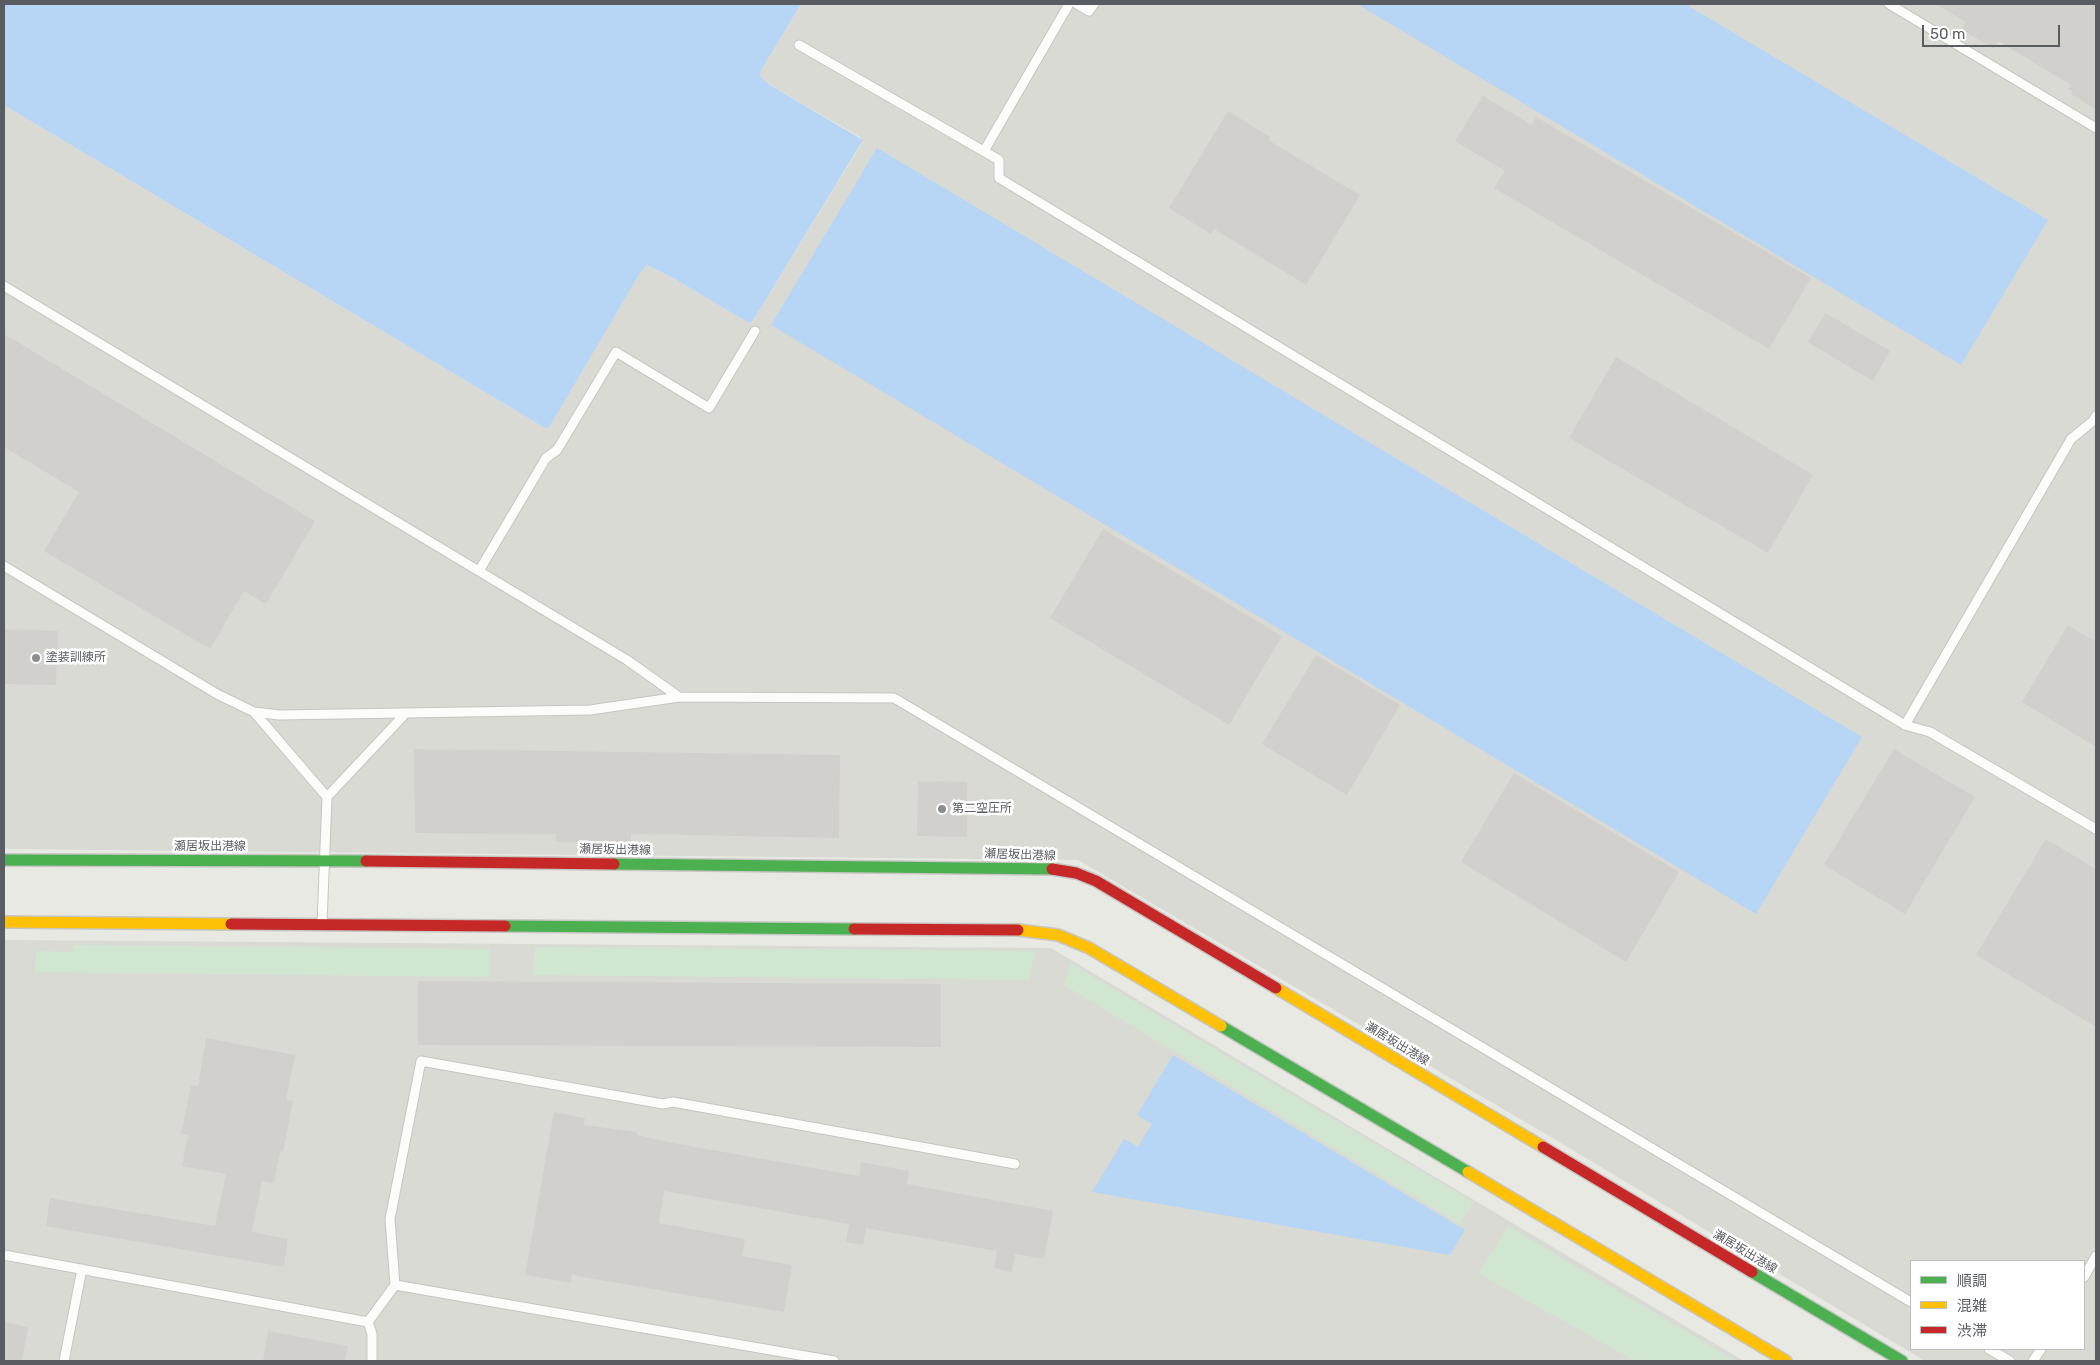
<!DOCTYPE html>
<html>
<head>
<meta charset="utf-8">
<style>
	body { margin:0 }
	#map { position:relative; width:2100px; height:1365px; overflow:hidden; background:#e9e9e4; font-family:Rubik,"Noto Sans JP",sans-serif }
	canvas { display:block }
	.frame { position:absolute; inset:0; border:5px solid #595c61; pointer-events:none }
	.legend { position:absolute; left:1910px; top:1260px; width:175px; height:90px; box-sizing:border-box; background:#fff; border:1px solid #bdbec0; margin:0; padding:6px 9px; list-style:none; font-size:15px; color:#595c61 }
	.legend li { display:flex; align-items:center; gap:10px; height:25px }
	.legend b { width:25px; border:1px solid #bdbec0 }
	.scale { position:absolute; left:1922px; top:25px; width:138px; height:22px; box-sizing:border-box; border:2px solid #595c61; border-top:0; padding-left:6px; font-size:15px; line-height:18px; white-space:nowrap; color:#595c61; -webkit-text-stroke:4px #fff; paint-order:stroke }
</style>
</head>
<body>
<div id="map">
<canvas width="2100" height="1365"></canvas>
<div class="frame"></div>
<ul class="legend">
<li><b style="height:6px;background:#4caf50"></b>順調</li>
<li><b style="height:6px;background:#ffc107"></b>混雑</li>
<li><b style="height:6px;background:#c62828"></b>渋滞</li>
</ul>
<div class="scale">50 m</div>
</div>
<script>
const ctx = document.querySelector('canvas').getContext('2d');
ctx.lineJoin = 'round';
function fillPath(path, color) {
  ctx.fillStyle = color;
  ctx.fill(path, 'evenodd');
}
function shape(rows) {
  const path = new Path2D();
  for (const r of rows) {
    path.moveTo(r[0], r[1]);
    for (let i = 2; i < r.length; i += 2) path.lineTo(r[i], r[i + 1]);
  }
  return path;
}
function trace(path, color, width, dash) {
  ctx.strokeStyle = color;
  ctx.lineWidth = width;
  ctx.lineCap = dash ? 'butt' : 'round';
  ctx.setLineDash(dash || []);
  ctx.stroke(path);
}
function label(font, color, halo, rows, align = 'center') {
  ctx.font = font + ' Rubik,"Noto Sans JP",sans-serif';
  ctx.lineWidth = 5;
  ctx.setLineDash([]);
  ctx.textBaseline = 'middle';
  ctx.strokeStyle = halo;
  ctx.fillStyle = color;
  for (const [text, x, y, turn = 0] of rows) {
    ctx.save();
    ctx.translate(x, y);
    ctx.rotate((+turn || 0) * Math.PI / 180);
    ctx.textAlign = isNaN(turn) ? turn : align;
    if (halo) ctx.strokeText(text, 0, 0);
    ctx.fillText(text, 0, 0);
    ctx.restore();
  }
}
fillPath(shape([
	[801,4,2096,4,2096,1361,1925,1361,1544,1133,1078,860,4,849,4,105,545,428,548,428,640,273,647,265,673,278,749,323,752,322,862,143,860,137,768,84,760,76,760,72],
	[1911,1261,2084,1261,2084,1349,1911,1349],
	[4,940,1051,948,1744,1361,4,1361]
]), '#dadad5');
fillPath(shape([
	[74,945,490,949,490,977,35,972,36,951,72,952],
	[535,947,1035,951,1029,980,533,975],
	[1070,963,1473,1202,1460,1224,1064,985],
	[1508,1226,1736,1361,1635,1361,1479,1274]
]), '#d1e6d1');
fillPath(shape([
	[4,4,801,4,760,72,760,76,768,84,863,140,752,322,749,323,673,278,647,265,640,273,554,419,548,428,545,428,4,105],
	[1357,4,1685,4,2048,220,1961,365],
	[877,148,1862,737,1756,914,771,325],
	[1173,1055,1465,1230,1450,1255,1092,1192,1124,1139,1138,1147,1152,1124,1137,1115]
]), '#b7d5f5');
fillPath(shape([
	[1936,4,2096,4,2096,110,2071,94,2072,91,2068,89,2071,85,1998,41,1994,49,1961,29,1966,22],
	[1483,96,1532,125,1536,117,1811,278,1769,349,1494,188,1505,171,1455,141],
	[1228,111,1270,137,1268,140,1360,195,1306,285,1214,229,1211,234,1169,208],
	[1826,313,1890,351,1873,381,1808,342],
	[4,334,315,521,266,604,244,591,210,649,44,551,79,492,4,447],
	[1616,357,1813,475,1768,553,1569,438],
	[1103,529,1282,636,1229,725,1050,618],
	[2068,625,2096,642,2096,747,2022,702],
	[4,629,58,631,56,685,4,684],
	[1316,655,1400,705,1347,795,1262,744],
	[414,749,840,755,839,838,631,834,631,843,556,842,556,834,415,833],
	[1894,749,1975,797,1905,914,1824,865],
	[1514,773,1679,872,1626,962,1461,862],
	[918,781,967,782,967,837,917,836],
	[2046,839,2096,869,2096,1027,1976,955],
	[418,981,941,984,941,1047,418,1045],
	[206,1038,295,1055,286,1100,293,1101,283,1152,280,1151,274,1183,262,1181,252,1232,288,1239,284,1267,46,1226,50,1198,215,1226,226,1174,182,1166,188,1135,181,1134,191,1085,198,1086],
	[554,1112,585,1118,584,1125,637,1132,637,1135,673,1143,859,1176,861,1162,909,1171,907,1184,1053,1211,1044,1259,1015,1254,1012,1272,994,1268,997,1251,866,1228,863,1245,846,1242,849,1224,664,1191,659,1223,745,1239,742,1256,792,1265,784,1312,572,1275,571,1283,525,1275],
	[4,1322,28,1327,22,1361,4,1361],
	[268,1331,348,1346,345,1361,263,1361]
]), '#d1d0cd');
const lane = shape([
	[1077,4,1089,11,1094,4],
	[1889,4,2096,128],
	[799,45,999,160,999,178,1905,725,1930,732,2096,829],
	[984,151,1069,4],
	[4,286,627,660,679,697],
	[4,566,217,694,254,712,279,715,590,710,679,697,894,698,1911,1302],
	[479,571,546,458,557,450,616,352,709,408,755,331],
	[254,712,327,797,406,713],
	[1905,725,2071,439,2093,421,2096,416],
	[322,924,327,797],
	[4,1255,368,1322],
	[2084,1277,2096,1256],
	[395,1285,390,1219,421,1061,663,1104,673,1102,1015,1164],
	[368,1322,395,1285,834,1361],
	[368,1322,372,1334,372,1361],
	[1989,1349,2010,1361],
	[64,1361,82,1269],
	[2033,1361,2041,1349]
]);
const fast = shape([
	[4,860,366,861],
	[614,864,1052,869],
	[505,926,854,929],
	[1221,1026,1468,1172],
	[1752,1272,1902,1361]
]);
const slow = shape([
	[4,922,231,924],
	[1018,930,1058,935,1089,948,1221,1026],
	[1276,988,1543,1147],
	[1468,1172,1786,1361]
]);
const jam = shape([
	[366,861,614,864],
	[1052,869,1076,873,1096,881,1276,988],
	[231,924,505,926],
	[854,929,1018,930],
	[1543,1147,1752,1272]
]);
trace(lane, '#c5c6c4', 11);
trace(fast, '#c6c6c5', 14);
trace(slow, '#c6c6c5', 14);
trace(jam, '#c6c6c5', 14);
trace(lane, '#fcfcfb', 9);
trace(fast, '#4caf50', 11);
trace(slow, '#ffc107', 11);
trace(jam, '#c62828', 11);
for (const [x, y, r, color] of [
	[36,658,5,"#8b8d8f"],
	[942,809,5,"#8b8d8f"]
]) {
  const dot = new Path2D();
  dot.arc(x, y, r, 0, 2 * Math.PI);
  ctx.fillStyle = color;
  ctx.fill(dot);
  trace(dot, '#fff', 2);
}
label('12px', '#595c61', '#fff', [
	["塗装訓練所",46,658],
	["第二空圧所",952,809]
], 'left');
label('12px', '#595c61', '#fff', [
	["瀬居坂出港線",210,847],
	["瀬居坂出港線",615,850,1],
	["瀬居坂出港線",1020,855,2],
	["瀬居坂出港線",1397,1044,31],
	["瀬居坂出港線",1745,1252,31]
]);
</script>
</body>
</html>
